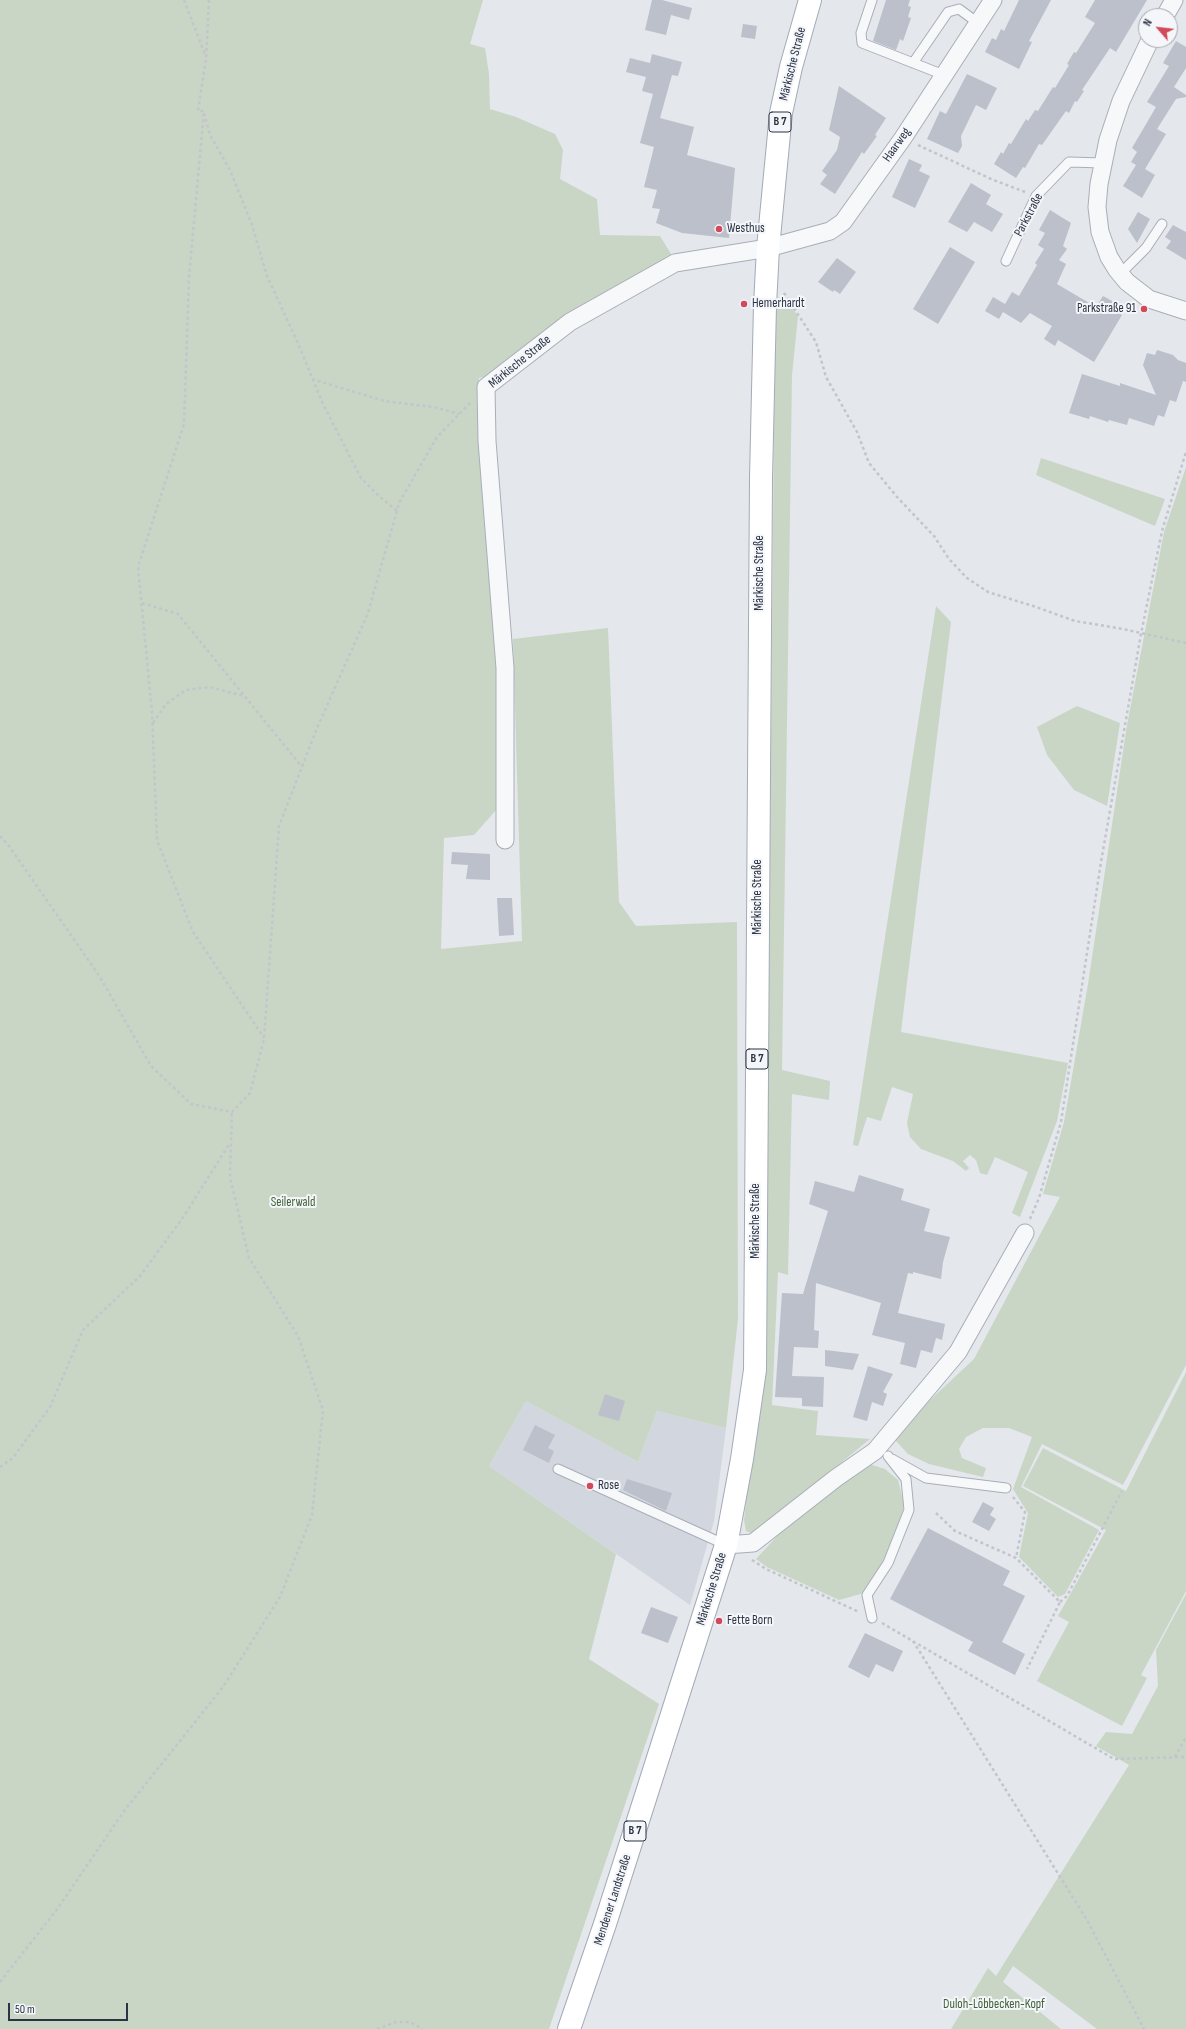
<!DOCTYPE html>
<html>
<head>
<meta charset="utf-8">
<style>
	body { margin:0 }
	#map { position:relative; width:1186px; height:2029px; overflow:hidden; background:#e4e7ec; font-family:"Sofia Sans Condensed",sans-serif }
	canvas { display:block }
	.north { position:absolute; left:1138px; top:8px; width:40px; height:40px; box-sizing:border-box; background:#f4f6f9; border:1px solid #a4a8b1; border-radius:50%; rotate:298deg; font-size:11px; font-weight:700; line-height:16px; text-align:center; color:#2b3445 }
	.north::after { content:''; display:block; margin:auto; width:14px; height:18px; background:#d1495b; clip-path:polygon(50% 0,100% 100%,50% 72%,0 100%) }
	.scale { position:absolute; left:8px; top:2003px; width:120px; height:18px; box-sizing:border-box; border:2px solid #2b3445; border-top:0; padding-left:5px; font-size:12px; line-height:14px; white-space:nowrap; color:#2b3445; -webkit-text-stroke:3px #f4f6f9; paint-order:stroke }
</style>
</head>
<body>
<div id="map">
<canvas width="1186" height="2029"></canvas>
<div class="north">N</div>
<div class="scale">50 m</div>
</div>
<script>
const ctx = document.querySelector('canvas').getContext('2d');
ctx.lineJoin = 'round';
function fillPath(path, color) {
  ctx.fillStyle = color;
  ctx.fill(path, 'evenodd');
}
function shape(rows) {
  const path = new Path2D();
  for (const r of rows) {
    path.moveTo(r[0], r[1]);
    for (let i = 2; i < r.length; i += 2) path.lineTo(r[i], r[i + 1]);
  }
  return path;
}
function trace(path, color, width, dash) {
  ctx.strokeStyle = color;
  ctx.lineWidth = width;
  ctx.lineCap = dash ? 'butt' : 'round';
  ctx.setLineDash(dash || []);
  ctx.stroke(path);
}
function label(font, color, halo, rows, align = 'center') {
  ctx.font = font + ' "Sofia Sans Condensed",sans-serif';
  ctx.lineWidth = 4;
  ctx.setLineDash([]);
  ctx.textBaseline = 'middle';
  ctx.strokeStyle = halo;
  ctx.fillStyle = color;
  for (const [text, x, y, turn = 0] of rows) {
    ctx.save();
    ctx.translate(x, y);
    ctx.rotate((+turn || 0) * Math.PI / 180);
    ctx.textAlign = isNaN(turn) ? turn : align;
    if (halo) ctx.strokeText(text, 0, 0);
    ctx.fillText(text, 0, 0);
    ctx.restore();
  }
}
fillPath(shape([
	[526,1401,638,1462,657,1411,726,1428,714,1521,690,1605,489,1466]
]), '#d2d6de');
fillPath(shape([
	[0,0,483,0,470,44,485,48,489,74,490,109,516,117,555,134,563,150,560,179,597,199,600,235,660,236,673,257,484,377,479,378,480,443,499,674,497,809,474,835,444,838,441,949,522,941,513,639,608,628,619,902,636,926,737,922,738,1319,726,1428,657,1411,638,1462,526,1401,489,1466,616,1554,589,1659,659,1704,549,2029,0,2029],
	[783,295,798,316,792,375,782,1070,830,1081,829,1100,792,1094,788,1275,778,1272,772,1405,818,1411,816,1435,870,1439,757,1532,751,1533,746,1531,744,1520,761,1373,766,1268,775,310,777,299],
	[1041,458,1165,499,1155,526,1036,475],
	[1186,467,1186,1365,1123,1485,1042,1444,1021,1487,1099,1530,1065,1594,1058,1597,1019,1557,1028,1513,1013,1489,1032,1437,1009,1428,983,1428,966,1437,959,1449,962,1458,986,1468,983,1477,929,1464,908,1454,895,1440,899,1429,974,1359,1060,1197,1043,1194,1064,1122,1088,984,1127,725,1164,532],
	[936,606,951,622,901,1032,1068,1063,1057,1121,1020,1217,1012,1213,1028,1172,995,1157,987,1175,980,1173,976,1160,970,1155,963,1161,969,1168,966,1171,953,1161,921,1149,910,1137,907,1123,913,1094,892,1087,881,1121,867,1117,858,1146,853,1145],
	[1077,706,1120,723,1107,806,1074,790,1047,755,1037,727],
	[1186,1372,1186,1591,1141,1675,1147,1678,1122,1726,1037,1681,1069,1622,1058,1616,1106,1530,1023,1486,1043,1448,1126,1491],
	[869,1464,885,1469,898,1480,904,1504,901,1524,885,1560,864,1593,839,1600,767,1567,756,1559,794,1518],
	[1186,1594,1186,2029,1097,2029,1013,1966,1003,1982,1061,2029,951,2029,988,1968,996,1976,1129,1765,1096,1746,1106,1732,1132,1734,1158,1686,1156,1650]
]), '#c9d6c5');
fillPath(shape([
	[652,0,662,0,692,8,689,20,671,15,666,35,645,30],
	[886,0,910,0,908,6,911,7,908,17,911,18,903,41,900,39,896,50,873,41],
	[1019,0,1051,0,1029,41,1032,42,1019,69,985,52,992,38,996,40,1001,29,1004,31],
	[1095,0,1147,0,1116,52,1110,48,1082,90,1084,91,1077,102,1075,101,1069,113,1066,111,1042,145,1039,144,1025,168,1023,167,1016,178,994,164,1001,152,1003,154,1009,143,1011,144,1026,119,1028,121,1035,110,1038,111,1053,87,1055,88,1069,65,1067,64,1074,52,1076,53,1095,23,1085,17],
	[743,24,757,26,755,39,741,37],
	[1176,41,1186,47,1186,68,1174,87,1186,95,1186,97,1176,99,1157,129,1166,134,1145,169,1155,175,1142,198,1123,186,1136,165,1131,162,1137,152,1132,148,1156,107,1147,102,1169,66,1163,63],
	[652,54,682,62,678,76,672,75,660,118,694,127,687,155,735,168,729,238,682,233,656,223,660,209,652,208,657,190,644,187,654,147,640,143,653,94,642,91,646,77,626,72,630,58,650,63],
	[967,74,997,88,986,110,976,105,961,136,962,146,958,153,927,139,940,111,946,114],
	[839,86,886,118,875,135,877,136,864,154,862,152,835,194,820,184,827,175,822,171,837,150,840,137,829,130],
	[909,159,922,165,919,171,930,176,915,208,892,197],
	[971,183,991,195,986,204,1003,214,992,232,974,222,967,232,948,222],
	[1050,210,1071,223,1063,246,1067,249,1059,260,1066,264,1057,284,1096,307,1103,296,1114,302,1111,308,1122,315,1094,362,1058,340,1055,346,1044,339,1052,326,1030,313,1021,323,1003,312,999,319,985,311,993,297,1005,304,1012,292,1019,296,1037,265,1035,263,1044,249,1038,245,1045,233,1039,230],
	[1138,212,1150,219,1137,243,1128,229],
	[1173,225,1186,232,1186,260,1166,248,1171,241,1165,237],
	[950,247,975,262,938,324,913,309],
	[837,258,856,272,840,294,834,290,833,292,818,282],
	[1157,350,1173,355,1178,360,1186,363,1186,382,1183,381,1176,402,1170,400,1164,417,1158,415,1154,426,1129,418,1127,425,1109,420,1108,422,1090,416,1089,419,1069,413,1082,374,1120,386,1120,383,1156,395,1143,365,1147,353,1155,355],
	[452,852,490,854,490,880,466,879,468,865,451,864],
	[497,898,512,898,514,935,499,936],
	[859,1175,904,1189,901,1200,930,1209,924,1231,950,1237,943,1262,941,1279,913,1272,913,1274,908,1273,898,1313,945,1324,942,1340,936,1338,932,1353,921,1350,916,1368,900,1364,905,1343,872,1335,881,1303,816,1283,814,1330,819,1331,818,1348,794,1347,792,1376,824,1377,823,1407,802,1406,802,1398,775,1397,782,1293,803,1294,828,1211,809,1204,815,1181,854,1192],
	[825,1350,859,1354,853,1370,825,1366],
	[868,1366,893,1374,883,1392,887,1394,883,1406,872,1402,867,1421,853,1417],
	[605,1394,625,1401,619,1421,598,1415],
	[535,1425,555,1435,548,1448,554,1451,549,1463,523,1450],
	[627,1479,672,1493,666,1511,623,1490],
	[983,1502,994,1508,990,1515,996,1519,989,1531,972,1522],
	[928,1528,1010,1571,1003,1585,1025,1596,1002,1642,1025,1654,1015,1675,968,1651,973,1642,890,1599],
	[651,1607,678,1617,668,1643,641,1633],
	[865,1633,903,1651,893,1672,876,1664,869,1678,848,1667]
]), '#bbc0ca');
const lane = shape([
	[872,0,861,33,862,43,944,75],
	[913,63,948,12,959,9,978,23],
	[1006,261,1036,196,1069,162,1103,163],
	[1120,274,1146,248,1162,224],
	[892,1459,926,1478,1006,1488],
	[558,1469,726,1545],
	[872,1618,867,1595,888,1563,909,1510,906,1479,888,1456]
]);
const street = shape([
	[1165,16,1174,0],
	[1150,40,1121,101,1108,140,1099,184,1097,207,1100,232,1109,257,1117,270,1127,282,1149,299,1186,311],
	[505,840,505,668,487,441,486,387,570,322,675,263,768,248,830,231,843,222,903,138,993,0],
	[726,1545,753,1543,836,1478,875,1451,958,1352,1025,1233]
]);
const primary = shape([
	[569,2029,605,1924,726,1545,742,1459,755,1370,761,478,765,305,768,248,781,113,791,67,810,0]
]);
trace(lane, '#a9aeb7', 11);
trace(street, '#a9aeb7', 19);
trace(primary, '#a3abb8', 24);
trace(shape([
	[184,0,206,57],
	[209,0,206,59,198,111,204,111,189,277,184,424,138,567,152,712,157,840,193,932,264,1038],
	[204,113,210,135,230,170,252,225,267,276,297,341,323,404,361,478,380,497,397,511],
	[918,145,991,179,1025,192],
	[784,293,816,342,826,377,857,432,869,463,897,497,934,536,949,559,967,578,988,592,1033,606,1075,621,1123,629,1186,643],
	[312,379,384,401,434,407,459,414],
	[142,603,178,614,302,767],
	[153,723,166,704,186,690,210,687,244,696],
	[0,836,9,846,100,977,151,1066,191,1104,232,1112,250,1093,264,1039,279,826,317,728,368,613,399,503,437,437,471,402],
	[1030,1219,1039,1198,1061,1122,1101,862,1141,634,1162,531,1186,452],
	[0,1467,13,1458,50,1407,83,1330,140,1276,182,1219,230,1143],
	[1013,1497,1025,1512,1016,1558],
	[936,1513,955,1531,1016,1558,1060,1602,1027,1669],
	[752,1560,766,1569,859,1612],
	[1060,1602,1067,1596,1122,1491],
	[882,1623,1114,1759,1186,1757],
	[913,1641,1087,1920,1144,2029],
	[1175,1757,1186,1737],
	[0,1982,58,1908,124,1811,223,1687,280,1597,312,1515,323,1410,298,1336,249,1258,230,1177,232,1112],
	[377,2029,396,2022,410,2022,423,2029]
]), '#c2c5cb', 2.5, [3, 3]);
trace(lane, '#f7f8fa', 9);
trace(street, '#f7f8fa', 17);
trace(primary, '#fff', 22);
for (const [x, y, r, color] of [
	[719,229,4,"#d1495b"],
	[744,304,4,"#d1495b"],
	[1144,309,4,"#d1495b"],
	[590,1486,4,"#d1495b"],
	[719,1621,4,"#d1495b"]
]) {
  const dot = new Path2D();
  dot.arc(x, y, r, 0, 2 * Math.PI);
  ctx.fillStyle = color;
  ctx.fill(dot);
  trace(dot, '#f4f6f9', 1.5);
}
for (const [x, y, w] of [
	[780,122,22],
	[757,1059,22],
	[635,1831,22]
]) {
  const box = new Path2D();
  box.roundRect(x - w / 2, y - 10, w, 20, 3);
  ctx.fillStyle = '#f4f6f9';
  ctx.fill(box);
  trace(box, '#2b3445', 1);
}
label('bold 12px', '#2b3445', null, [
	["B 7",780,122],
	["B 7",757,1059],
	["B 7",635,1831]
]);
label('13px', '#2b3445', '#f4f6f9', [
	["Märkische Straße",793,64,-76],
	["Haarweg",897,145,-55],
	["Parkstraße",1029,215,-62],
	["Märkische Straße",520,362,-39],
	["Märkische Straße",760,573,-90],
	["Märkische Straße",758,897,-90],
	["Märkische Straße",756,1221,-90],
	["Märkische Straße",712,1589,-73],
	["Mendener Landstraße",613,1900,-72]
]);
label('13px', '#2b3445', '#f4f6f9', [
	["Westhus",727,229],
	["Hemerhardt",752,304],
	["Parkstraße 91",1136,309,"right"],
	["Rose",598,1486],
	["Fette Born",727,1621]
], 'left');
label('13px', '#3f6138', '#f4f6f9', [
	["Seilerwald",293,1203],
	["Duloh-Löbbecken-Kopf",994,2005]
]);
</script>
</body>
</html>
